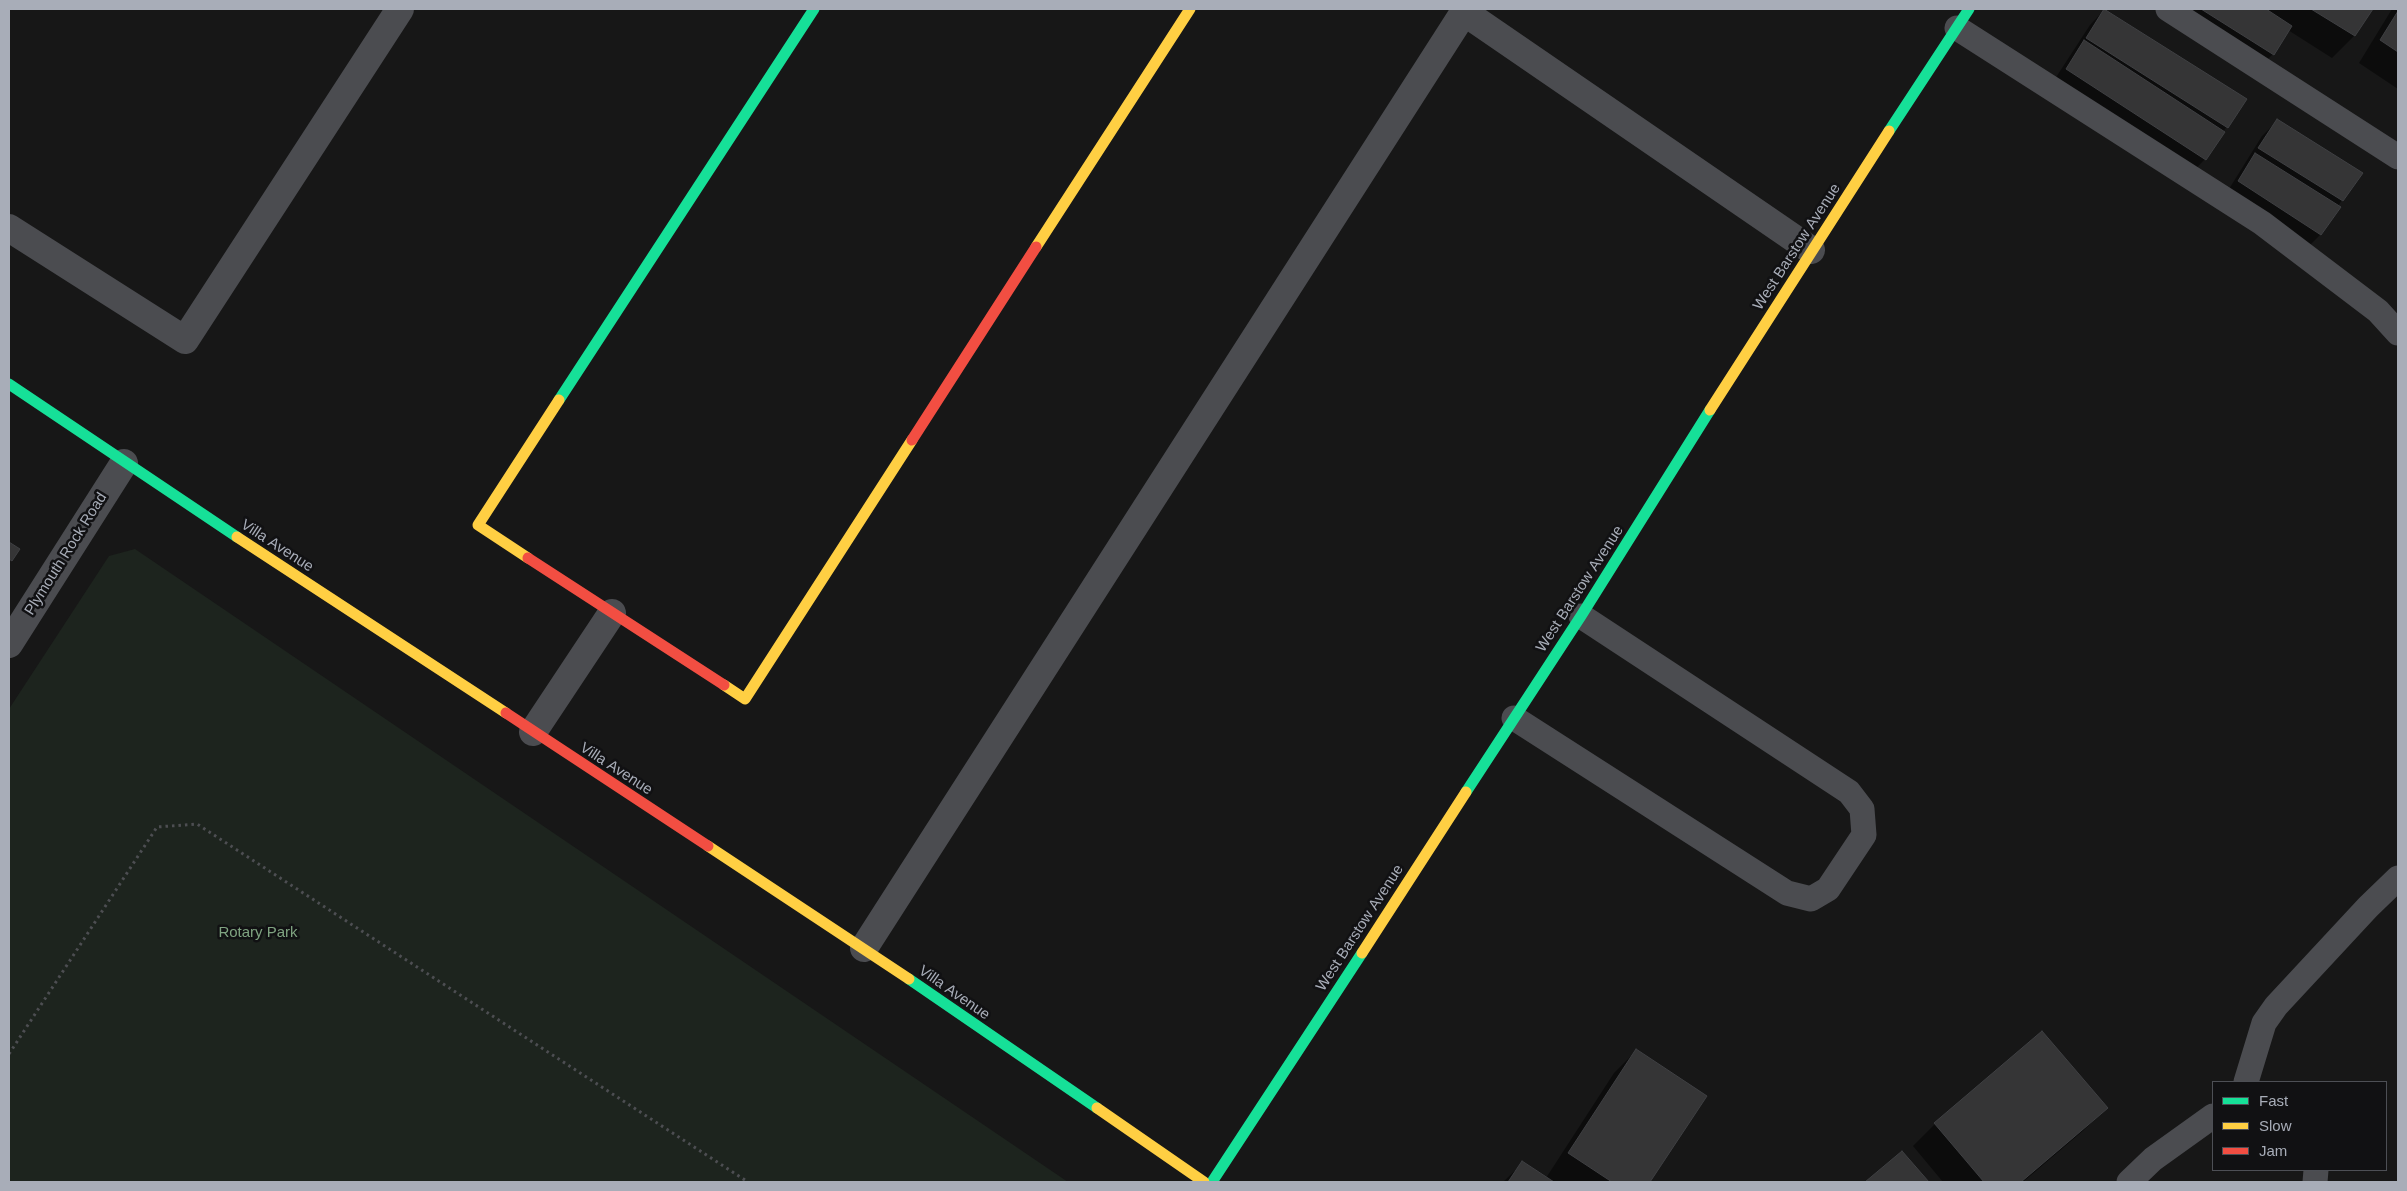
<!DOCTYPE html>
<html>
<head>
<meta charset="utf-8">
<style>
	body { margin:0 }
	#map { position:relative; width:2407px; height:1191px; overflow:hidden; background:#171717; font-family:Arial,sans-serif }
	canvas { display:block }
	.frame { position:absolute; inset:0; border:10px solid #a8adb8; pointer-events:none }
	.legend { position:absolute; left:2212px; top:1081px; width:175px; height:90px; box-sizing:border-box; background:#111113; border:1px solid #4d4f55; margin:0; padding:6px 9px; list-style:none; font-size:15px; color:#a8adb8 }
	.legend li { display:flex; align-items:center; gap:10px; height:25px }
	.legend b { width:25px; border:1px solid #4d4f55 }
</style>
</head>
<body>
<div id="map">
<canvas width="2407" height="1191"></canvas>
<div class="frame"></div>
<ul class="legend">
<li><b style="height:6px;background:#16e098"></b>Fast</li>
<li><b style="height:6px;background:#ffcf43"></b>Slow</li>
<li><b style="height:6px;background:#f24e42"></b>Jam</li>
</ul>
</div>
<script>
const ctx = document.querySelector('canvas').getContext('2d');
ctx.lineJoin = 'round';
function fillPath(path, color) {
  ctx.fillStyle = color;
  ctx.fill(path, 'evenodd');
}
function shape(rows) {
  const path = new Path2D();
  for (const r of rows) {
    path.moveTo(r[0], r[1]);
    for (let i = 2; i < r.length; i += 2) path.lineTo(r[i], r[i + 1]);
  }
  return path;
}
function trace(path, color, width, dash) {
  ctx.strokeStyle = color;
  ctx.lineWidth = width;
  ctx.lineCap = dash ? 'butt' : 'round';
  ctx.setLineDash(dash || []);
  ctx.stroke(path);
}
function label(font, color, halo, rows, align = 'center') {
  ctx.font = font + ' Arial,sans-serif';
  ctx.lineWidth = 5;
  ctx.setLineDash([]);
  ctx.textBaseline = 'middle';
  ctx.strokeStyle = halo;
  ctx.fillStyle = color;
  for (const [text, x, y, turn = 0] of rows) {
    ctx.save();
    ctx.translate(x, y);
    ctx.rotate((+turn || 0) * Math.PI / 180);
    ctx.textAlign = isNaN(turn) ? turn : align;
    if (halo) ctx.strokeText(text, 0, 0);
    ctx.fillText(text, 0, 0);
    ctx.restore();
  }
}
fillPath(shape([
	[135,549,1068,1182,9,1182,9,709,109,556]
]), '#1d241e');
fillPath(shape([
	[2105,9,2245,99,2205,159,2190,175,2051,85,2090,25],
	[2162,9,2371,9,2354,36,2332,58,2288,30,2273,54,2258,69],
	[2392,9,2398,9,2398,89,2359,63],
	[2277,121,2342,200,2320,235,2305,250,2224,197,2262,136],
	[1636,1051,1705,1096,1648,1182,1503,1182,1523,1163,1546,1178,1614,1073],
	[2106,1108,2084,1130,2023,1182,1943,1182,1913,1146,1935,1124],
	[1902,1152,1928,1182,1867,1182]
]), '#0007');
const building = shape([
	[2104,9,2247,99,2228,128,2086,38,2104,9],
	[2201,9,2266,9,2292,26,2274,55,2201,9],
	[2311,9,2373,9,2355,36,2311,9],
	[2398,11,2398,52,2380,40,2398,11],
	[2084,40,2225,132,2206,160,2066,69,2084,40],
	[2277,119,2363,173,2343,201,2258,148,2277,119],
	[2255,153,2341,207,2321,235,2238,181,2255,153],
	[9,542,20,549,12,561,9,559,9,542],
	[2042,1031,2108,1108,2021,1182,1984,1182,1934,1123,2042,1031],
	[1636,1049,1707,1096,1650,1182,1612,1182,1568,1153,1636,1049],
	[1902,1151,1929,1182,1865,1182,1902,1151],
	[1522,1161,1554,1182,1508,1182,1522,1161]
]);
fillPath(building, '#353536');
trace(building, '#3f4043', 1);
trace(shape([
	[9,1054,157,827,197,824,748,1182]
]), '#4d4e52', 3, [2.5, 4]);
trace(shape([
	[2168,9,2398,157],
	[1957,28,2262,223,2378,311,2398,333],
	[1514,718,1787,893,1811,899,1828,889,1864,835,1862,809,1849,792,1581,616],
	[2246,1082,2264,1023,2276,1006,2368,907,2398,878],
	[2129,1182,2153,1159,2213,1116],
	[2315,1182,2316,1170]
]), '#4b4c50', 25);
trace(shape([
	[1464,12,1811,250],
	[9,228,185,340,400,9],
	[9,644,124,463],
	[533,732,612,613],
	[864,948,1466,9]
]), '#4b4c50', 28);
trace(shape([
	[1889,131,1969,9],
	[9,384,237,537],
	[559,400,814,9],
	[1466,792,1581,616,1710,410],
	[909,979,1097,1108],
	[1212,1182,1362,953]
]), '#16e098', 11);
trace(shape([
	[1036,247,1190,9],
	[1710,410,1889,131],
	[237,537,506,713],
	[528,558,478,525,559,400],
	[724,685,745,699,912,440],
	[708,846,909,979],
	[1362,953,1466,792],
	[1097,1108,1204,1182]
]), '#ffcf43', 11);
trace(shape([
	[912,440,1036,247],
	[528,558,724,685],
	[506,713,708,846]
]), '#f24e42', 11);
label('15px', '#a8adb8', '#111113', [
	["West Barstow Avenue",1797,247,-57],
	["Villa Avenue",277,546,33],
	["Plymouth Rock Road",66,554,-58],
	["West Barstow Avenue",1580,589,-57],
	["Villa Avenue",616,769,33],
	["West Barstow Avenue",1360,928,-57],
	["Villa Avenue",954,993,35]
]);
label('15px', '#7fa381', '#111113', [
	["Rotary Park",258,933]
]);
</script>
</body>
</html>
